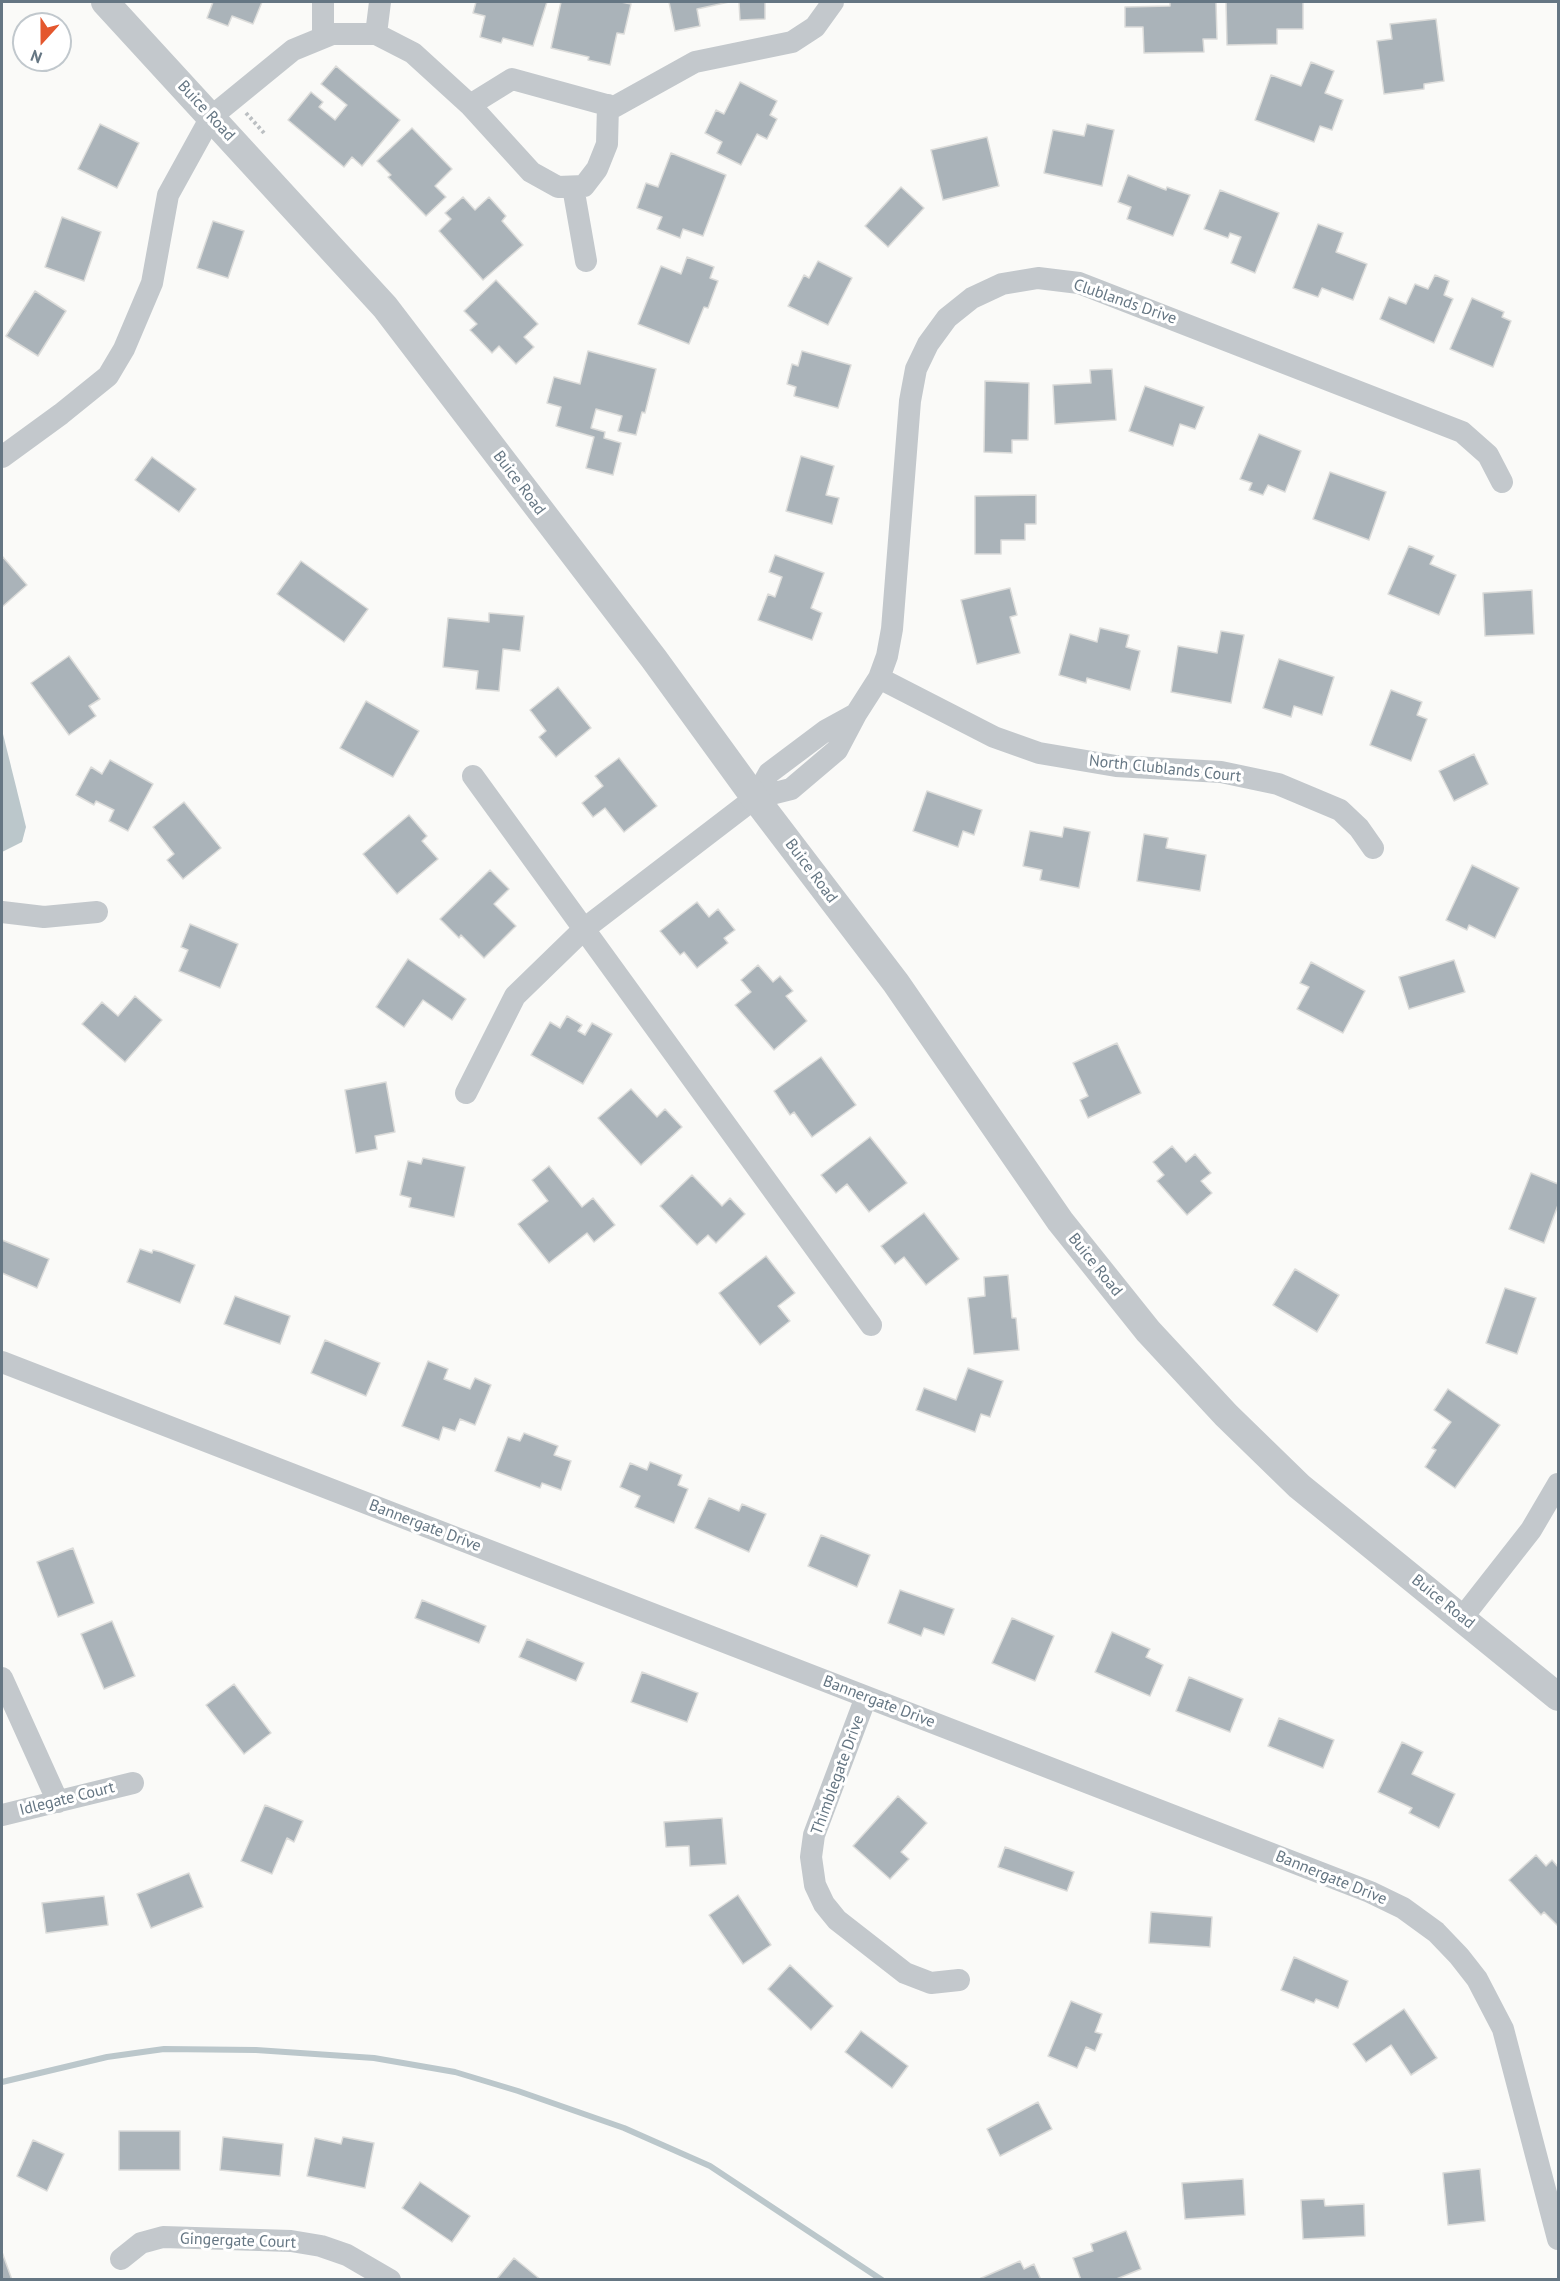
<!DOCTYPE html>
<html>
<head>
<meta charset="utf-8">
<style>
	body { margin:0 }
	#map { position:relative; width:1560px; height:2281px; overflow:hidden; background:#fafaf8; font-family:"PT Sans",sans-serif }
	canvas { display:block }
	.frame { position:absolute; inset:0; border:3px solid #657683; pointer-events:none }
	.north { position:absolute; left:12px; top:12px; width:60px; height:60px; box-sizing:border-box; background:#fff; border:2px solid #c1c8cd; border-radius:50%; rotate:201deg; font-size:16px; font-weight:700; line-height:24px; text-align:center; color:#657683 }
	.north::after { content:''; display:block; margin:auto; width:21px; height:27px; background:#e4572e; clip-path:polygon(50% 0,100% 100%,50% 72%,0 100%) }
</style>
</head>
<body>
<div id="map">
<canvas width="1560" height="2281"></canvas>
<div class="frame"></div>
<div class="north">N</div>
</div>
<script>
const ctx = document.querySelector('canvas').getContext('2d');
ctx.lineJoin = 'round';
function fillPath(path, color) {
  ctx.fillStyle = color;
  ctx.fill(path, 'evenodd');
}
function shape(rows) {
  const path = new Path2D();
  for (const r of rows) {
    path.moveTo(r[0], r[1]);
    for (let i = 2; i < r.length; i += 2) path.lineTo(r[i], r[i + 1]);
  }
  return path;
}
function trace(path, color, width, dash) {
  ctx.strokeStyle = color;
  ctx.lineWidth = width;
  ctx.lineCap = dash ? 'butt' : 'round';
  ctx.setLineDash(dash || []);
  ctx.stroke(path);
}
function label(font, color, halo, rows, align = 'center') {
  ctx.font = font + ' "PT Sans",sans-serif';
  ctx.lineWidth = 6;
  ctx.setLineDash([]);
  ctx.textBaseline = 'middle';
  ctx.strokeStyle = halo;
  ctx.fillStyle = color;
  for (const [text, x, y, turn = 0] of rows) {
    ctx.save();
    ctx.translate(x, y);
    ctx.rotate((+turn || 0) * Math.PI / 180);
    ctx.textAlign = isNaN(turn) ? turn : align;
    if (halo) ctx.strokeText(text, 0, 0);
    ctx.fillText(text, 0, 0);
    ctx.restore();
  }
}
fillPath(shape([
	[2,730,26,827,22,842,2,852]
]), '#bbc7cb');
trace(shape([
	[2,2082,107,2057,164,2049,256,2050,374,2058,455,2072,518,2091,624,2128,710,2166,882,2280]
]), '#bbc7cb', 6);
const building = shape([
	[213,2,262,2,253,24,232,16,228,26,207,18,213,2],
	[476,2,547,2,533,46,503,38,501,43,480,37,485,16,473,13,476,2],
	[561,2,621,2,631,4,624,34,617,33,610,65,588,60,589,57,551,48,561,2],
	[669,2,729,2,697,9,700,26,675,31,669,2],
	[739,2,765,2,765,19,740,20,739,2],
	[1170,2,1216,2,1217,39,1203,39,1204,52,1144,53,1143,27,1125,27,1125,7,1170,6,1170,2],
	[1226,2,1303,2,1303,29,1277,29,1277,44,1227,45,1226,2],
	[1436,19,1444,81,1424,84,1424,89,1384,94,1377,41,1392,39,1390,24,1436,19],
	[1311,62,1334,71,1325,93,1343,100,1332,130,1320,126,1314,142,1255,120,1271,75,1301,86,1311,62],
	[336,66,400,120,362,166,352,157,344,167,288,120,311,92,323,102,319,107,335,120,347,105,321,84,336,66],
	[740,82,777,101,770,115,777,119,767,139,757,134,741,165,717,153,722,142,705,133,716,110,724,114,740,82],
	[100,124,139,143,117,188,78,169,100,124],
	[1087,124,1114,130,1102,186,1044,173,1053,130,1084,136,1087,124],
	[412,128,452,169,435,186,446,197,426,216,388,177,391,175,377,161,412,128],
	[987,137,999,186,943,200,931,150,987,137],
	[671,153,726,175,703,236,683,229,680,238,657,229,662,217,637,208,646,183,658,187,671,153],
	[1128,175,1166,190,1167,187,1190,195,1173,236,1127,219,1131,207,1118,202,1128,175],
	[901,187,924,208,888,247,865,226,901,187],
	[1220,190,1279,213,1255,273,1231,263,1241,237,1230,233,1228,238,1204,229,1220,190],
	[463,197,475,210,489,197,506,216,502,221,523,245,483,280,439,231,451,219,445,213,463,197],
	[62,217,101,232,84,281,45,267,62,217],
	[213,221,244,231,228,278,197,268,213,221],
	[1318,224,1343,233,1336,252,1367,264,1353,300,1322,288,1318,297,1293,288,1318,224],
	[687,257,714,267,710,278,718,281,708,308,704,307,689,344,638,324,661,266,681,274,687,257],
	[818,261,852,278,828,325,788,306,804,275,809,278,818,261],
	[1435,275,1449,281,1444,295,1453,299,1434,343,1380,319,1389,297,1406,304,1415,284,1428,289,1435,275],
	[496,280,538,324,524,337,534,347,516,364,499,346,492,353,470,330,477,324,464,311,496,280],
	[35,291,66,311,38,356,6,336,35,291],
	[1472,298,1504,312,1502,317,1511,321,1493,367,1450,349,1472,298],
	[588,351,656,369,645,413,642,412,636,435,618,431,622,416,596,409,591,428,605,432,604,438,621,443,613,475,586,468,594,437,556,426,561,407,547,403,554,377,580,384,588,351],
	[802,351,851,365,838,408,794,396,796,387,787,384,792,364,798,366,802,351],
	[1112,369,1116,420,1055,424,1053,385,1091,383,1090,370,1112,369],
	[985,381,1029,383,1028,440,1012,440,1012,453,984,452,985,381],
	[1145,386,1204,407,1195,429,1180,424,1173,446,1129,431,1145,386],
	[1259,434,1301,451,1285,492,1268,485,1263,495,1249,490,1252,483,1240,479,1259,434],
	[801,456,834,466,826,495,839,498,832,524,786,511,801,456],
	[152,457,196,489,179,512,135,480,152,457],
	[1330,472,1386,492,1369,540,1313,519,1330,472],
	[1036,495,1036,524,1025,524,1025,540,1001,540,1001,554,975,554,975,496,1036,495],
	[1409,546,1434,556,1430,564,1456,575,1439,615,1388,594,1409,546],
	[775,555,824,573,811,608,822,613,812,640,758,620,768,594,775,597,782,577,769,572,775,555],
	[2,556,27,585,2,607,2,556],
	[301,561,368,609,344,642,277,594,301,561],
	[1010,588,1017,615,1010,617,1020,653,977,664,961,600,1010,588],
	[1532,590,1534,634,1485,636,1483,593,1532,590],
	[489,613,524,616,520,651,503,649,499,691,476,689,478,671,443,667,448,618,489,622,489,613],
	[1100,628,1129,635,1126,647,1140,651,1130,690,1087,678,1086,683,1059,675,1070,634,1097,642,1100,628],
	[1221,631,1244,635,1231,703,1171,692,1178,646,1217,653,1221,631],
	[69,656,100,699,89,706,96,716,69,735,31,683,69,656],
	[1279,659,1334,677,1322,715,1294,706,1291,717,1263,708,1279,659],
	[558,687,591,728,556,757,539,737,546,731,530,710,558,687],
	[1391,690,1422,702,1417,715,1427,719,1411,761,1370,745,1391,690],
	[366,701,419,731,393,777,340,748,366,701],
	[1474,754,1488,784,1454,801,1439,771,1474,754],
	[619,758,657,806,624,832,605,808,593,817,582,803,603,786,595,776,619,758],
	[110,760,153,784,128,831,109,821,114,810,96,801,94,805,76,795,91,767,102,774,110,760],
	[927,791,982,810,974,835,963,831,958,847,913,831,927,791],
	[184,802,221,848,183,879,167,860,174,854,153,827,184,802],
	[409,815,427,836,422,841,438,859,397,894,363,854,409,815],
	[1064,827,1090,832,1079,888,1040,880,1042,870,1023,866,1030,831,1062,837,1064,827],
	[1144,834,1168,838,1166,848,1206,855,1200,891,1137,881,1144,834],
	[1472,865,1519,888,1495,938,1469,925,1467,930,1446,920,1472,865],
	[490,870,509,889,494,904,516,926,484,958,461,935,459,938,440,919,490,870],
	[697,902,709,917,718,909,735,930,724,938,728,943,697,968,684,952,680,955,660,931,697,902],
	[190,924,238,944,220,988,179,971,188,950,181,947,190,924],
	[408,959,466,999,452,1020,423,1000,404,1027,376,1007,408,959],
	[1454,960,1465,992,1409,1009,1399,977,1454,960],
	[1311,962,1365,991,1343,1033,1297,1009,1309,987,1300,983,1311,962],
	[758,965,773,982,780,976,793,991,786,996,807,1021,774,1050,735,1005,751,992,741,980,758,965],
	[135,996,162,1020,125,1062,82,1024,102,1002,118,1016,135,996],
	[567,1016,582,1025,578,1031,585,1035,592,1023,612,1034,583,1084,531,1055,550,1022,560,1028,567,1016],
	[1117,1043,1141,1093,1088,1118,1080,1100,1088,1096,1073,1063,1117,1043],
	[821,1057,856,1105,812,1137,794,1112,790,1115,774,1091,821,1057],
	[386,1082,395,1132,375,1136,377,1149,356,1153,345,1090,386,1082],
	[631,1089,657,1117,665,1109,682,1127,641,1165,598,1118,631,1089],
	[870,1137,907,1183,869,1212,847,1184,836,1193,821,1175,870,1137],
	[1172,1146,1186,1162,1195,1154,1211,1173,1201,1181,1212,1193,1187,1215,1157,1181,1164,1175,1153,1162,1172,1146],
	[423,1158,465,1167,454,1217,409,1207,411,1198,400,1195,408,1161,421,1164,423,1158],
	[549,1166,582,1207,593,1198,615,1225,594,1242,587,1233,549,1263,518,1224,548,1201,532,1180,549,1166],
	[1531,1173,1558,1184,1558,1205,1544,1243,1509,1229,1531,1173],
	[692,1175,722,1206,730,1198,745,1214,716,1243,708,1235,697,1245,660,1206,692,1175],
	[924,1213,959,1259,926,1285,904,1257,895,1264,881,1246,924,1213],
	[2,1240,49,1259,37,1288,2,1273,2,1240],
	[140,1249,152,1253,153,1250,161,1252,195,1265,180,1303,127,1282,140,1249],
	[766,1256,795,1293,778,1306,790,1321,760,1345,719,1293,766,1256],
	[1295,1269,1339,1295,1317,1332,1273,1305,1295,1269],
	[1008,1275,1012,1318,1016,1318,1019,1350,974,1354,968,1298,985,1296,984,1277,1008,1275],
	[1505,1288,1536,1298,1517,1354,1486,1343,1505,1288],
	[235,1296,290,1316,280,1344,224,1324,235,1296],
	[325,1340,380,1363,366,1396,311,1373,325,1340],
	[428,1361,448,1369,444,1379,470,1389,475,1378,491,1385,475,1425,460,1419,455,1431,443,1427,439,1440,402,1426,428,1361],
	[968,1368,1003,1381,990,1417,981,1414,975,1432,916,1410,924,1388,956,1400,968,1368],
	[1448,1389,1500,1425,1455,1488,1425,1467,1436,1450,1432,1448,1451,1422,1434,1410,1448,1389],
	[524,1433,558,1446,554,1455,571,1461,561,1490,542,1483,540,1488,495,1471,508,1437,520,1441,524,1433],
	[650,1462,682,1475,678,1485,688,1489,674,1523,635,1507,640,1496,620,1487,630,1463,647,1470,650,1462],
	[709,1498,739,1511,742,1504,766,1514,749,1552,695,1528,709,1498],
	[821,1535,870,1555,857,1587,808,1566,821,1535],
	[73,1548,94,1603,58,1617,37,1562,73,1548],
	[900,1590,954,1609,944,1635,924,1628,921,1636,888,1623,900,1590],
	[422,1600,486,1626,479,1643,415,1618,422,1600],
	[1012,1618,1054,1636,1035,1681,992,1663,1012,1618],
	[112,1621,135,1676,104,1689,81,1634,112,1621],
	[1112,1632,1150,1649,1146,1657,1163,1665,1150,1696,1095,1672,1112,1632],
	[527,1639,584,1663,576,1681,519,1657,527,1639],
	[642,1672,698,1693,687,1722,631,1702,642,1672],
	[1189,1677,1243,1699,1230,1732,1176,1711,1189,1677],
	[234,1684,271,1733,244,1754,206,1705,234,1684],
	[1279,1718,1334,1740,1323,1768,1268,1746,1279,1718],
	[1402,1742,1423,1752,1412,1774,1455,1794,1439,1828,1409,1813,1412,1808,1378,1792,1402,1742],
	[898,1796,927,1823,901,1852,909,1859,890,1879,853,1846,898,1796],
	[265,1805,303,1821,294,1842,287,1838,272,1874,241,1861,265,1805],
	[722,1818,726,1864,690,1866,689,1846,666,1847,664,1822,722,1818],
	[1005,1847,1074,1872,1067,1891,998,1867,1005,1847],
	[1536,1855,1546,1866,1552,1860,1558,1867,1558,1926,1544,1912,1541,1915,1509,1880,1536,1855],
	[189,1873,203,1907,151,1928,137,1894,189,1873],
	[738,1895,771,1945,743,1964,709,1915,738,1895],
	[104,1896,108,1925,46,1933,42,1903,104,1896],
	[1151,1912,1212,1917,1210,1947,1149,1943,1151,1912],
	[1294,1957,1348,1981,1338,2008,1316,1999,1314,2003,1281,1990,1294,1957],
	[790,1965,833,2006,811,2030,768,1989,790,1965],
	[1071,2001,1102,2014,1095,2032,1102,2034,1095,2051,1086,2047,1077,2068,1048,2056,1071,2001],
	[1404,2009,1437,2058,1411,2075,1391,2045,1366,2062,1353,2044,1404,2009],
	[861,2031,908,2066,892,2088,845,2052,861,2031],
	[1038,2102,1052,2129,1000,2156,987,2129,1038,2102],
	[119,2131,180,2131,180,2170,119,2170,119,2131],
	[223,2137,283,2144,280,2176,220,2170,223,2137],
	[343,2137,374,2143,365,2188,307,2176,315,2138,341,2144,343,2137],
	[33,2140,64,2154,47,2191,17,2176,33,2140],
	[1480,2169,1485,2221,1448,2225,1443,2173,1480,2169],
	[1243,2179,1245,2215,1185,2219,1182,2183,1243,2179],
	[420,2182,470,2216,452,2242,402,2208,420,2182],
	[1324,2199,1325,2206,1364,2204,1365,2236,1303,2239,1301,2200,1324,2199],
	[1126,2231,1141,2269,1114,2280,1081,2280,1073,2258,1093,2251,1091,2244,1126,2231],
	[2,2252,12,2280,2,2280,2,2252],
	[514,2258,541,2280,496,2280,514,2258],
	[1020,2261,1024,2269,1034,2264,1041,2280,977,2280,1020,2261]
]);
fillPath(building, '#aab3b9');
trace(building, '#dcdcda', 1.5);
trace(shape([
	[246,113,264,133]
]), '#bbbfc2', 4, [3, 3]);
trace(shape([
	[376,34,380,2],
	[323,37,323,2],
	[470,105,531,172,558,187,584,186,597,169,607,144,608,105],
	[573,187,586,261],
	[2,457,61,414,108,376,124,349,152,283,168,195,211,117,293,50,332,34,376,34,413,53,470,105,512,79,614,107,695,62,792,42,815,27,833,2],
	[879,678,994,737,1039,753,1116,766,1221,772,1278,784,1340,810,1359,828,1373,848],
	[473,776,871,1325],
	[755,798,791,789,837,750,856,714],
	[2,912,44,917,97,912],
	[466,1093,515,996,584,929,755,798,769,773,825,731,856,714,879,678,887,656,892,629,910,401,916,369,928,344,947,318,972,298,1002,284,1038,278,1079,283,1462,432,1488,455,1502,482],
	[2,1362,1370,1892,1403,1908,1436,1932,1459,1956,1477,1979,1503,2029,1558,2239],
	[1462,1618,1531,1530,1558,1484],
	[2,1678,58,1802],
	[866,1697,814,1835,811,1857,815,1885,824,1904,837,1920,905,1973,931,1983,959,1980],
	[2,1815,133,1783],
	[121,2259,141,2243,163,2237,291,2241,321,2246,347,2255,390,2280]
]), '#c3c8cc', 22);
trace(shape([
	[105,2,385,307,654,659,755,798,896,983,1060,1221,1148,1331,1226,1415,1299,1486,1558,1697]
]), '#c3c8cc', 28);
label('16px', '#657683', '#fff', [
	["Buice Road",206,111,47],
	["Clublands Drive",1125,302,19],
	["Buice Road",519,483,53],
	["North Clublands Court",1165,769,6],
	["Buice Road",811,871,53],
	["Buice Road",1095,1265,51],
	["Bannergate Drive",425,1526,21],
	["Buice Road",1443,1602,39],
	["Bannergate Drive",879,1702,21],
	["Thimblegate Drive",838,1775,-70],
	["Idlegate Court",67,1799,-14],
	["Bannergate Drive",1331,1878,22],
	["Gingergate Court",238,2241,2]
]);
</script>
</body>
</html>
